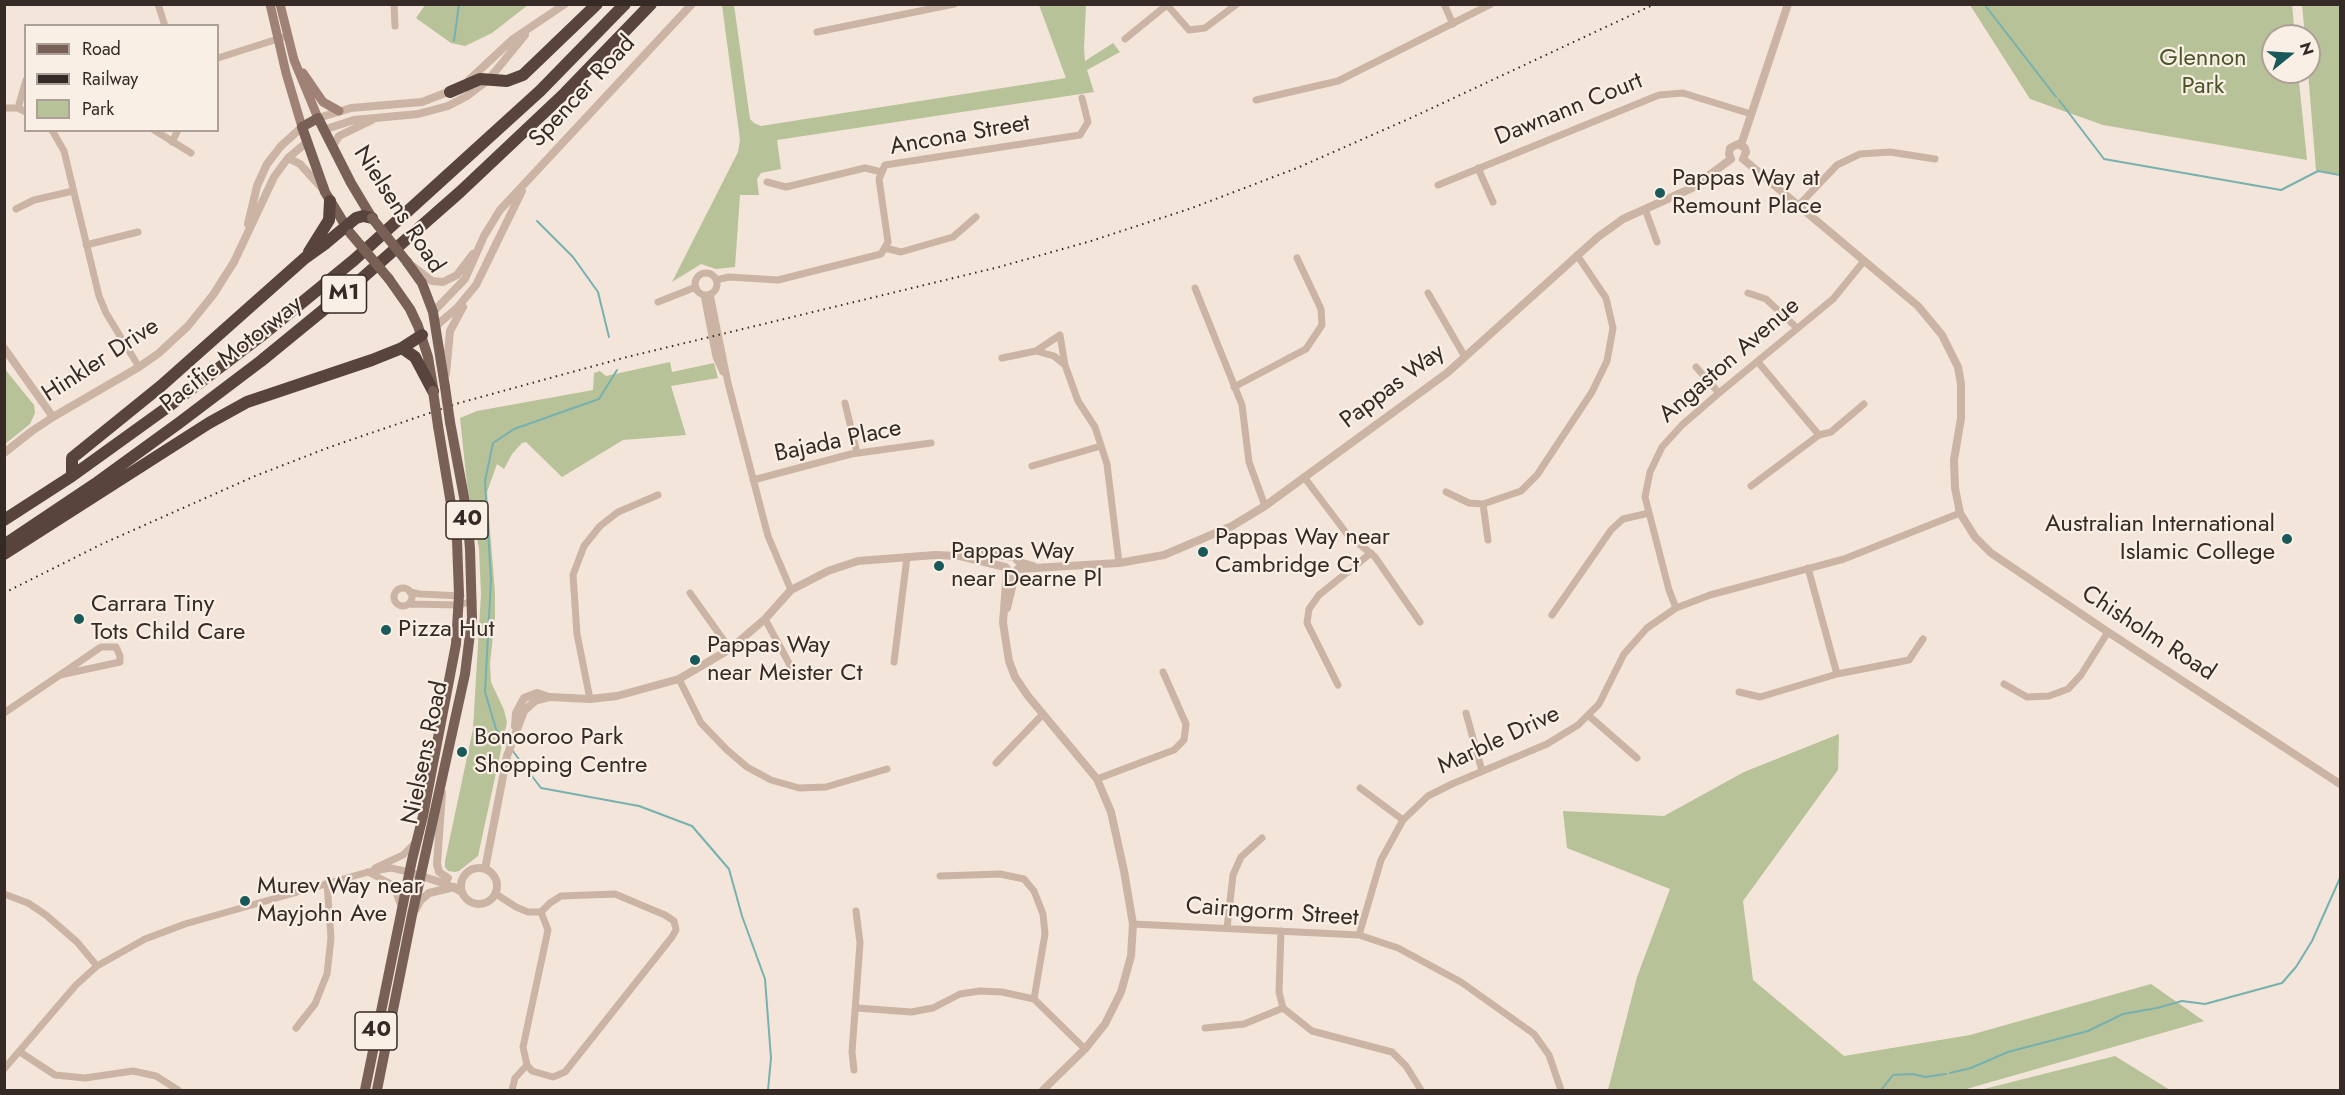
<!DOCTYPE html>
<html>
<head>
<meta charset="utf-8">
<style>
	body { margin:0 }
	#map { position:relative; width:2345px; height:1095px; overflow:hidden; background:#f3e5d9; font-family:Jost,sans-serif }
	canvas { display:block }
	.frame { position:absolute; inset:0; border:6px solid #362a26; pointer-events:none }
	.legend { position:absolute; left:24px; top:24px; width:195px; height:108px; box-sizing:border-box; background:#faefe5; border:2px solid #aca099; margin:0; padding:8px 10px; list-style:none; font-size:18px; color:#362a26 }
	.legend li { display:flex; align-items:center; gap:12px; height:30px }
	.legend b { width:30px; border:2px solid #aca099 }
	.north { position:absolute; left:2261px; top:24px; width:60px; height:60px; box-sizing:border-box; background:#faefe5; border:2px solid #aca099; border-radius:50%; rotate:72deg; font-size:16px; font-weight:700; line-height:24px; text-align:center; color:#362a26 }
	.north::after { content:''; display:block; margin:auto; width:21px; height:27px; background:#19595a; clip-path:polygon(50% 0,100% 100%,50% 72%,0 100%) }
</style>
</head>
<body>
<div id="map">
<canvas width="2345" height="1095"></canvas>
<div class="frame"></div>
<ul class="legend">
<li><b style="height:8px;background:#796056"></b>Road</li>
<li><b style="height:8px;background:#362a26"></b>Railway</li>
<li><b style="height:16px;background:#b7c298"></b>Park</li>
</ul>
<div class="north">N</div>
</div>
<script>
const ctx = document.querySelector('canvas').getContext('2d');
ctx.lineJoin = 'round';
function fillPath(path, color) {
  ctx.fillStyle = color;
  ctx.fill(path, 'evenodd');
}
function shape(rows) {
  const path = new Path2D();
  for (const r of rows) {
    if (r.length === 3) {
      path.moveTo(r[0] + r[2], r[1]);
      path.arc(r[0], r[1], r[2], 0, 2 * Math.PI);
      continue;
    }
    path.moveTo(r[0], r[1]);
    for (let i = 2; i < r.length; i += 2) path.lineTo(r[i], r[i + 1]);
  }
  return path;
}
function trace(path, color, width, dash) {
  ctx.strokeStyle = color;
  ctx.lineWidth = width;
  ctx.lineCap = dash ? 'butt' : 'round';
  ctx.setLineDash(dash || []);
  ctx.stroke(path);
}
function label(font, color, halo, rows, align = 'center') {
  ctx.font = font + ' Jost,sans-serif';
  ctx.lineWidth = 4.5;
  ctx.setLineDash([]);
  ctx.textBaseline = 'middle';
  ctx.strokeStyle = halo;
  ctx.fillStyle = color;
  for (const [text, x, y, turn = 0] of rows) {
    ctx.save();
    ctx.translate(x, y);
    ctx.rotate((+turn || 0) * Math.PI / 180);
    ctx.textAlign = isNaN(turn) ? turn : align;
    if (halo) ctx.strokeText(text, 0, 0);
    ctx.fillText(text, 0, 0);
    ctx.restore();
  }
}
fillPath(shape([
	[425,5,425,4,528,5,492,33,465,46,451,43,416,18],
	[722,5,734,5,750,119,754,123,761,126,1066,78,1039,5,1086,5,1084,48,1085,61,1113,43,1120,52,1087,70,1094,92,777,140,781,169,761,173,757,179,759,195,740,195,735,267,716,269,701,264,672,282,738,152,740,140],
	[1970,5,2292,5,2295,36,2273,36,2273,72,2298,72,2307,160,2103,125,2030,99],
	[2302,5,2340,5,2340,174,2316,170,2308,72,2309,36,2305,36],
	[670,362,672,372,714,363,718,378,671,386,686,435,623,440,562,477,526,442,522,443,512,454,504,469,497,464,487,492,495,593,495,618,490,663,491,682,504,710,507,722,478,856,459,871,455,872,448,871,445,867,445,861,473,729,481,594,479,549,467,484,460,418,477,411,593,390,594,373,600,371,606,376],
	[4,368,34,405,35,413,30,424,5,444],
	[1839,734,1838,770,1743,901,1753,980,1844,1056,1970,1035,2151,984,2204,1021,1963,1090,1608,1090,1637,977,1670,889,1567,848,1563,811,1664,816,1744,772],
	[2115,1056,2170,1090,1980,1090]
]), '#b7c298');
trace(shape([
	[1984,4,2056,97],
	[454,41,459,4],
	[2059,100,2104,159,2281,190,2318,171,2340,175],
	[537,221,573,257,598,292,609,337],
	[508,746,496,729,485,692,491,580,485,481,493,443,514,429,599,399,617,370],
	[512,750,541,788,639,806,692,826,729,869,742,916,765,979,771,1058,768,1090],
	[1950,1073,1971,1068,2008,1052,2088,1031,2123,1014,2157,1008,2182,1001,2205,1004,2282,983,2296,967,2312,941,2340,878],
	[1881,1090,1893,1075,1913,1074,1925,1077,1946,1074]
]), '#76b1b0', 2);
trace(shape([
	[158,4,165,26],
	[394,4,395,26],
	[1444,4,1453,24],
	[1168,6,1189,30,1205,28,1237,4],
	[817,32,954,4],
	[1125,39,1168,4],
	[218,58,287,36],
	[1256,100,1338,81,1491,4],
	[4,108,18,108,26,112],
	[18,108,26,80],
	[52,130,64,151,99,296,106,313,139,367],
	[154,130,191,153],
	[172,142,178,130],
	[1478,168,1493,202],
	[767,182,786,187,865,168,882,172],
	[1438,185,1659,95,1683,93,1751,114],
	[1799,205,1837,165,1860,154,1890,152,1935,159],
	[16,209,34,200,73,191],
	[1645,209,1657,242],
	[86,245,138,232],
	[885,248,901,252,953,237,976,217],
	[706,284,11],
	[716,280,729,277,778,280,881,254,888,242,879,179,885,165,1080,135,1088,122,1082,98],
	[1195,288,1242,405,1249,462,1265,506],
	[1428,293,1465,357],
	[1748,293,1766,299,1797,328],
	[710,294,728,383,768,536,791,590],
	[704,295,716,357,723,372],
	[658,302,696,287],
	[1036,351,1060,335,1065,365],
	[1002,358,1036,351,1054,356,1065,365,1078,401,1095,427,1107,464,1119,563],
	[1758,362,1819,435],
	[1696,367,1719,393],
	[1234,387,1306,349,1322,325,1321,309,1297,258],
	[845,403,857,453],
	[1032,466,1101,446],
	[1304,477,1347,534,1375,557,1420,622],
	[753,480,851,454,931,443],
	[1751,486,1819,435,1831,432,1864,404],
	[1446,492,1469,503,1483,504,1521,491,1537,475,1592,392,1607,361,1613,328,1606,298,1577,255],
	[1483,504,1488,540],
	[1808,568,1837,674],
	[403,597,9],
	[410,592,420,594,461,596],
	[690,593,730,649],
	[409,604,459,605,473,601],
	[1676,608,1669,590,1645,497,1650,472,1662,447,1682,425,1719,393,1833,299,1864,261],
	[1552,615,1611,530,1623,519,1649,513],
	[765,619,797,678],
	[894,662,907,557],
	[679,679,701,723,727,750,747,767,771,780,799,788,826,787,887,769],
	[2004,684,2027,697,2049,696,2068,689,2081,675,2108,632],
	[1338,685,1307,623,1309,609,1319,595,1371,553],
	[1739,692,1760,697,1837,674,1909,660,1923,639],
	[590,699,577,634,573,575,584,546,600,526,618,512,658,495],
	[4,713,101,647,116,647,120,656,120,662,60,675],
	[1466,713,1482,771],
	[1588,715,1637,758],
	[996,763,1043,714],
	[1097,779,1174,750,1184,740,1186,724,1163,672],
	[1360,788,1403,820],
	[375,868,403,855,416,842],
	[368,872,393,885,401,906],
	[940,876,1000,874,1024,879,1034,891,1043,914,1045,934,1034,999],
	[4,894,28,903,46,915,77,942,97,966],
	[496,894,516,907,528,912,541,912,550,903,561,896,615,894,665,915,674,921,676,930,672,937,565,1072,553,1077,532,1071,527,1065,523,1047,548,930,541,912],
	[1133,924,1359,935,1398,948,1461,982,1534,1034,1549,1055,1561,1090],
	[1227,928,1233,875,1241,857,1262,838],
	[1281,931,1279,992,1283,1008,1312,1031,1392,1052,1406,1066,1421,1090],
	[1359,935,1381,860,1403,820,1428,796,1452,784,1547,744,1578,725,1599,704,1624,654,1647,628,1676,608,1710,595,1844,559,1960,513],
	[857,1008,911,1012,933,1008,960,994,980,991,1002,992,1034,999,1085,1049],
	[296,1028,315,1004,327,974,331,938,327,883],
	[1205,1028,1244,1024,1283,1008],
	[20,1052,55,1075,85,1078,133,1071,156,1076,178,1090],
	[4,1069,76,985,97,966,145,939,185,924,368,872,391,868,409,872],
	[854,1070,852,1052,860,943,856,911],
	[512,1090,515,1078,527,1065]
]), '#cbb4a4', 7);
trace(shape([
	[469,80,513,39,565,4],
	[318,118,351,108,422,102,453,90],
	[323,130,354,120,418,114,448,106,467,96,489,79,525,35],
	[1741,145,1788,4],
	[332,147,339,136,372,120],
	[288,158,300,164,321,187],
	[1731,159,1729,154,1730,148,1738,144,1745,148,1746,152,1743,159],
	[1743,159,1918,306,1942,335,1958,367,1961,384,1961,418,1954,460,1955,488,1960,513,1975,537,1991,553,2108,632,2340,784],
	[248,224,257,186,267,164,281,146,302,127],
	[411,265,432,281,443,282,457,275,473,254],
	[433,312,465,279,484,236,500,210,692,4],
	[437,325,457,308,476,285,522,191],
	[4,348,53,417],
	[446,374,450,331,463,307],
	[4,453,32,431,53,417,139,367,159,353,188,326,213,295,234,262,274,177,288,158,307,142],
	[963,555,978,552,1014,557,1019,562,1033,566],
	[1007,569,1003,623,1009,661,1015,677,1028,696,1097,779,1111,812,1124,871,1133,924,1131,956,1121,992,1105,1024,1085,1049,1043,1090],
	[1018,569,1119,563,1164,555,1232,526,1265,506,1447,373,1598,237,1623,219,1692,188,1731,159],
	[1007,608,1016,571],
	[515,726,516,713,524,698,537,693,549,697],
	[442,793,437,864,439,872,448,878],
	[479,886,18],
	[485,869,507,756,524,711,535,701,550,697,590,699,617,696,679,679,730,649,765,619,791,590,828,571,858,561,935,555,960,556,1005,567],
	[415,874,446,884,462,892],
	[416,909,420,901,429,893,454,887]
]), '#cbb4a4', 8);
trace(shape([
	[270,4,286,73,302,127],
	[280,4,294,60,318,118],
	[303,73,323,102,339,111]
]), '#9f8275', 9);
trace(shape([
	[350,233,325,192,302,127,318,118,351,183,372,218],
	[407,262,422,283,433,312,445,387],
	[389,279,410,309,418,326,428,357,433,387],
	[365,1090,412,860,423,816,456,644,459,595,457,540,438,426],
	[377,1090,412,915,465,674,472,618,470,549,467,513,450,422]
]), '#796056', 10);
trace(shape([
	[450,92,480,79,507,81,523,75,597,4],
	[309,252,329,220,330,201],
	[402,348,415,357,433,391],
	[72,476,72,458,161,386,305,258,326,243,356,218,363,216,372,218],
	[4,520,72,476,165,409,261,336,354,260,540,91,625,4],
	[4,545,95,484,179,423,261,361,360,280,460,192,565,93,651,4],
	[4,554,209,423,247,402,372,360,402,348,422,335]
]), '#58443d', 12);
trace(shape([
	[4,593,102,544,255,476,330,447,459,403,623,358,999,267,1091,241,1192,208,1297,168,1413,117,1655,4]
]), '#362a26', 2, [1.5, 4.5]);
trace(shape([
	[372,218,407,262],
	[351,234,389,279],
	[445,387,450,422],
	[433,391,438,426]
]), '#796056', 10);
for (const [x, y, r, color] of [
	[1660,193,6,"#19595a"],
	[2287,539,6,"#19595a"],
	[1203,552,6,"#19595a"],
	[939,566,6,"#19595a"],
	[79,619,6,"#19595a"],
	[386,630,6,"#19595a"],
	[695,660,6,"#19595a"],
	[462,752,6,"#19595a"],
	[245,901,6,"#19595a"]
]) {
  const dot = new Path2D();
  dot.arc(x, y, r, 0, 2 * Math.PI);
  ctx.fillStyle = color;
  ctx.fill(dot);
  trace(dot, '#faefe5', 2);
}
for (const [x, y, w] of [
	[344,294,45],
	[467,520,42],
	[376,1031,42]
]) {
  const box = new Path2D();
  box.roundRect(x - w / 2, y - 19, w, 38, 4.5);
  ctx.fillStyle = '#faefe5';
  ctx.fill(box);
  trace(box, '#362a26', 1.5);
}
label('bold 22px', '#362a26', null, [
	["M1",344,294],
	["40",467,520],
	["40",376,1031]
]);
label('24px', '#485629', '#faefe5', [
	["Glennon",2203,59],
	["Park",2203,87]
]);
label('24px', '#362a26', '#faefe5', [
	["Spencer Road",583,92,-47],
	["Dawnann Court",1569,110,-22],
	["Ancona Street",960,136,-10],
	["Nielsens Road",398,210,57],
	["Pacific Motorway",232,355,-38],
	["Hinkler Drive",101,361,-33],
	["Angaston Avenue",1730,361,-41],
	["Pappas Way",1393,387,-37],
	["Bajada Place",838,442,-12],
	["Chisholm Road",2148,634,33],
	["Marble Drive",1499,741,-25],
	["Nielsens Road",426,753,-78],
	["Cairngorm Street",1272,913,4]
]);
label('24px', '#362a26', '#faefe5', [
	["Pappas Way at",1672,179],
	["Remount Place",1672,207],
	["Australian International",2275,525,"right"],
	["Islamic College",2275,553,"right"],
	["Pappas Way near",1215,538],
	["Cambridge Ct",1215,566],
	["Pappas Way",951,552],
	["near Dearne Pl",951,580],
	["Carrara Tiny",91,605],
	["Tots Child Care",91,633],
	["Pizza Hut",398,630],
	["Pappas Way",707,646],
	["near Meister Ct",707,674],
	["Bonooroo Park",474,738],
	["Shopping Centre",474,766],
	["Murev Way near",257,887],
	["Mayjohn Ave",257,915]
], 'left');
</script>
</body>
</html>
